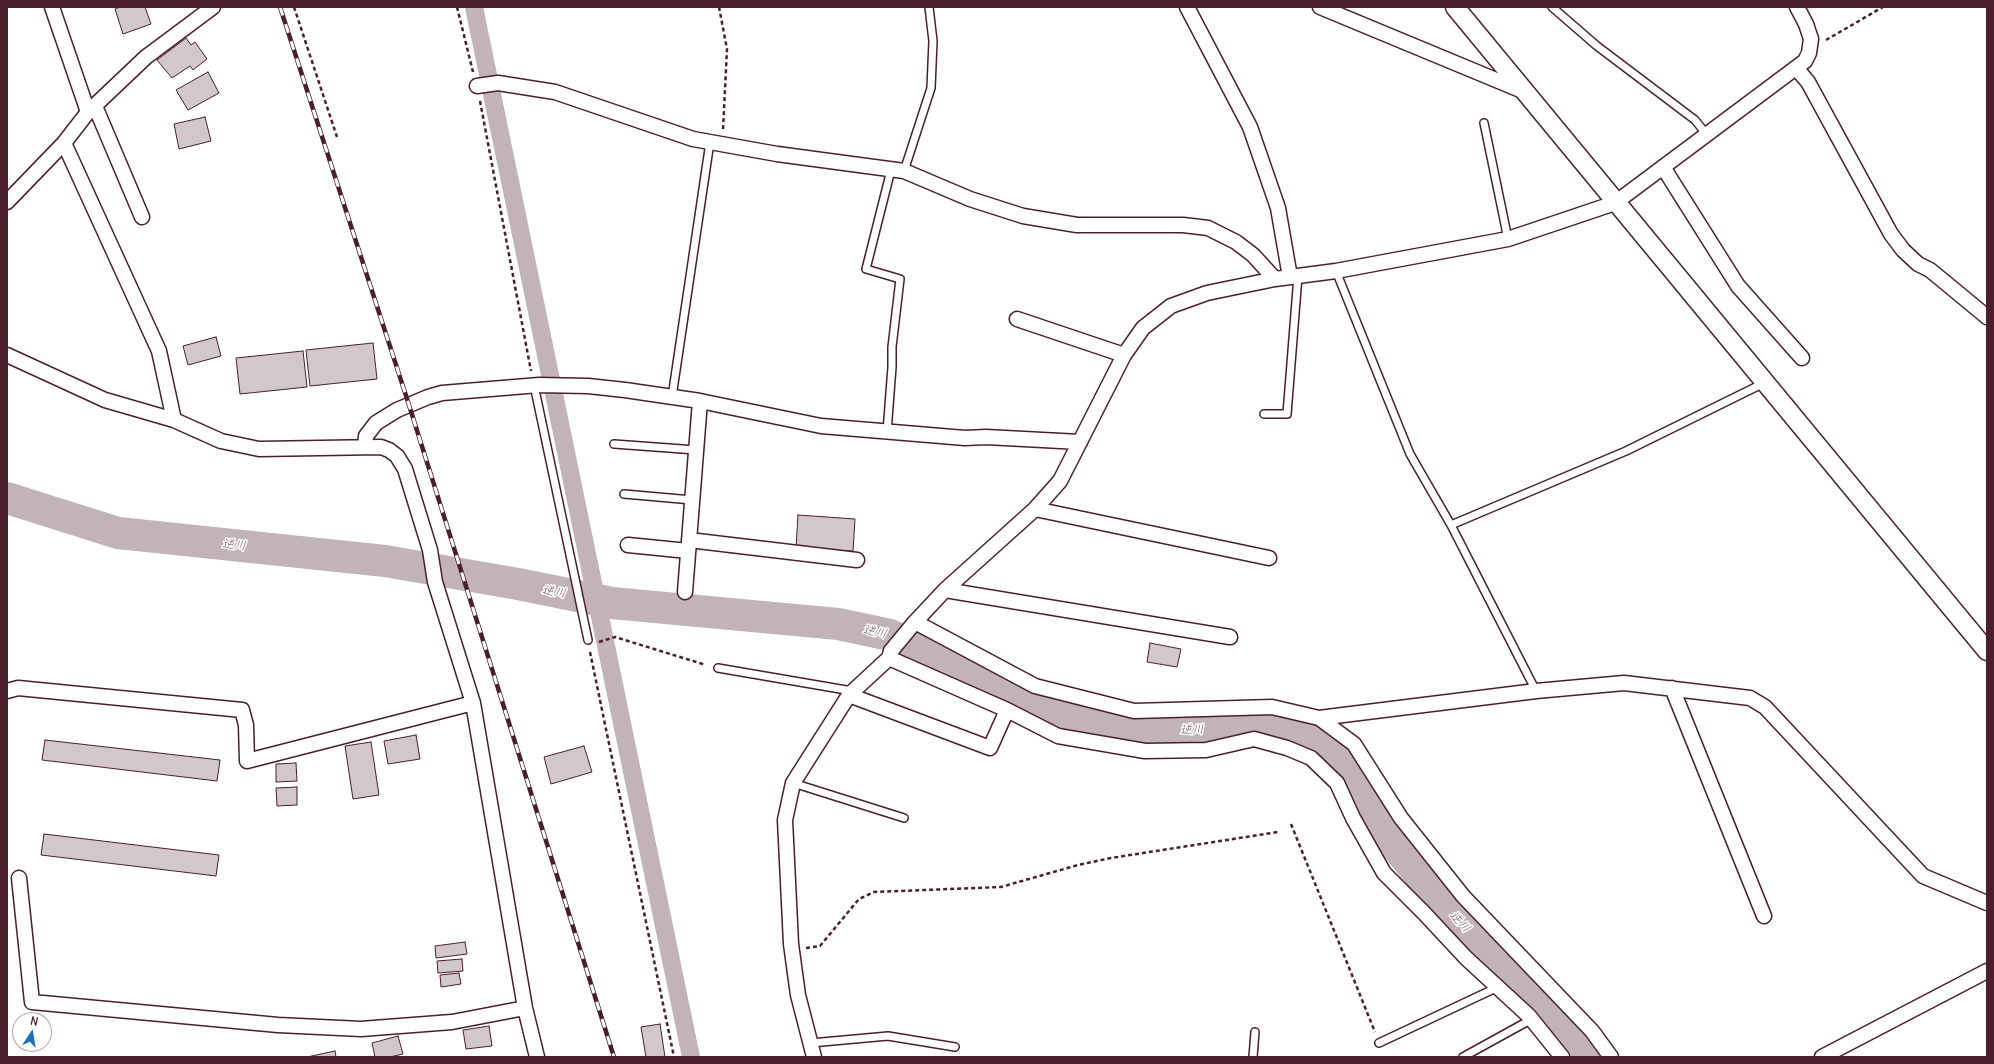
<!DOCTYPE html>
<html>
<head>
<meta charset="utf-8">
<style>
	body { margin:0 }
	#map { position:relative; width:1994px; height:1064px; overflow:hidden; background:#fff; font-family:Delius,sans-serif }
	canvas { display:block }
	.frame { position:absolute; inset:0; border:8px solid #4a1f2b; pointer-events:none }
	.north { position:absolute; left:12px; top:1012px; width:40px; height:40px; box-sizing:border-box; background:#fff; border:1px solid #b7a5aa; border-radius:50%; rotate:12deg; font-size:11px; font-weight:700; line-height:16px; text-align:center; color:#4a1f2b }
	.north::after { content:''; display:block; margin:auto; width:14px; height:18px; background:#1f6fb2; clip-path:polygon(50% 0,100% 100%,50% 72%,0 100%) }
</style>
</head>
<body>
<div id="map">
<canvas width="1994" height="1064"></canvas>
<div class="frame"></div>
<div class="north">N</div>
</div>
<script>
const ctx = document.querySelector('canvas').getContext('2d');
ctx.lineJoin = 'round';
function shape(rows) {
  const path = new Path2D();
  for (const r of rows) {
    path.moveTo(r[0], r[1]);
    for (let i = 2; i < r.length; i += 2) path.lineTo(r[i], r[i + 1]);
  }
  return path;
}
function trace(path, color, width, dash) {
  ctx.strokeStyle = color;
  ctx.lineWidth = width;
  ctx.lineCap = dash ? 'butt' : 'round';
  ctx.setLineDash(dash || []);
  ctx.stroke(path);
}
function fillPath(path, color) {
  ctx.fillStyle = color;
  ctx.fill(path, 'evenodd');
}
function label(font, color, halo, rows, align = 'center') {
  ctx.font = font + ' Delius,"Klee One",sans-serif';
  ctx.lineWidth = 3;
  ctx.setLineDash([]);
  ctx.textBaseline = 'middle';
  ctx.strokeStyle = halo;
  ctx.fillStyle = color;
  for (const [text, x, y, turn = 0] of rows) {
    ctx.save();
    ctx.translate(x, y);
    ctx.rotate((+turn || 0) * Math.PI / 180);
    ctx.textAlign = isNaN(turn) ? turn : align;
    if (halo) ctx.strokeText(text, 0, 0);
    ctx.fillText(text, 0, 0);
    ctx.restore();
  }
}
trace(shape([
	[474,7,691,1057]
]), '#c1b3b6', 18);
trace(shape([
	[7,498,118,533,385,561,518,584,612,603,838,624,890,635,1062,715,1145,732,1211,727,1263,727,1302,734,1325,747,1347,766,1388,836,1442,902,1587,1057]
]), '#c1b3b6', 32);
const building = shape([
	[120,7,145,7,151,24,123,34,115,9,120,7],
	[186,38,191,45,195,42,207,59,193,70,190,66,172,78,157,60,186,38],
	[208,72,219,93,188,110,176,90,208,72],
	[205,117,211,141,179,149,174,124,205,117],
	[216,337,221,356,188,365,183,346,216,337],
	[373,343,377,379,310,386,306,350,373,343],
	[303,351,307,387,240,394,236,358,303,351],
	[798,515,855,519,853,551,796,548,798,515],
	[1150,643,1181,649,1177,667,1147,662,1150,643],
	[416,735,420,759,388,764,384,741,416,735],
	[45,740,220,760,217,781,42,760,45,740],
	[371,742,379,795,353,799,345,746,371,742],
	[584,746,592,772,551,784,544,757,584,746],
	[296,763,297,781,276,782,276,764,296,763],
	[297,787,297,805,277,806,276,788,297,787],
	[44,834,219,855,216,876,41,855,44,834],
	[465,942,467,954,436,958,435,946,465,942],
	[462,959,463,971,438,973,437,961,462,959],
	[459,973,461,984,441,987,440,975,459,973],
	[660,1024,665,1057,646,1057,641,1027,660,1024],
	[489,1026,492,1046,466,1049,463,1030,489,1026],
	[398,1036,403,1054,390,1057,375,1057,372,1043,398,1036],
	[335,1051,336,1057,307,1057,335,1051]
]);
fillPath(building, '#d2c7cb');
trace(building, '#4a1f2b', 1);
const service = shape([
	[1552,7,1597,46,1695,120,1707,135],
	[1484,123,1508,239],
	[904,171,931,88,933,41,929,7],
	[1336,271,1410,454,1451,525,1536,691],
	[534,385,588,640],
	[672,397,710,142],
	[1264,414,1287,414,1298,276],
	[887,432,892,367,892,347,900,279,866,269,891,170],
	[614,444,696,450],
	[624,494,692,500],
	[1451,525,1626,451,1764,383],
	[718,668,852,691],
	[793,783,904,818],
	[811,1043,888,1036,955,1047],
	[1379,1043,1498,987],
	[1253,1057,1255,1032],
	[1463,1057,1532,1019]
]);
const minor = shape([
	[52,7,88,112],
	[1187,7,1250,127,1278,208,1290,277],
	[1320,7,1525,92],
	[1797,69,1808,82,1891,234,1903,250,1918,264,1930,270,1941,279,1987,317],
	[477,86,498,83,555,92,693,139,777,154,904,171,970,199,1023,216,1077,225,1183,225,1208,228,1236,242,1253,255,1275,279],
	[95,106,142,217],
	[64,143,159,351,174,420],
	[1663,167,1738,286,1802,358],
	[7,202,64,143,88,112,146,57,213,7],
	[1017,319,1124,355],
	[7,355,105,400,174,420,221,441,259,449,381,447,389,450,397,456,405,469,409,482,430,550,435,582,473,703,525,1008,537,1057],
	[365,446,366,436,376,423,397,410,428,397,442,393,539,385,588,386,625,390,700,401,821,426,965,438,986,437,1080,442],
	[1035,509,1269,558],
	[689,540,857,560],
	[628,545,688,551],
	[945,590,1230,637],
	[685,592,700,401],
	[915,622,1035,686,1134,711,1272,707,1319,718,1354,744,1401,818,1463,896,1592,1031,1611,1057],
	[889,658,1007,710,1058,736,1145,751,1206,750,1254,739,1287,748,1311,758,1337,783,1353,818,1384,873,1424,913,1466,958,1529,1016,1562,1057],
	[1672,688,1764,916],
	[7,691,18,688,242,710,246,725,247,761,473,703],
	[849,695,990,748,1007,710],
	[1319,718,1536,691,1624,683,1750,698,1765,707,1923,876,1987,903],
	[19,878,32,1002,278,1025,361,1029,452,1022,525,1008],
	[814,1057,798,995,791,944,785,820,793,783,849,695,889,658,891,651,915,622,945,590,1035,509,1060,481,1124,355,1143,328,1171,306,1207,293,1275,279,1336,271,1508,239,1615,203,1805,61,1809,53,1811,39,1806,24,1797,7],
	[1822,1057,1987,971]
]);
const tertiary = shape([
	[1455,7,1987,651]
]);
trace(service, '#4a1f2b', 10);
trace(minor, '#4a1f2b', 17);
trace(tertiary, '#4a1f2b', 21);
trace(shape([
	[294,7,337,137],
	[457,7,473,72],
	[719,7,727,49,723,130],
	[1826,40,1883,7],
	[480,101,531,371],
	[599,642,615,637,706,665],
	[590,652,674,1057],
	[1291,824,1375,1032],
	[806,948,820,946,859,899,874,892,1001,887,1078,865,1111,858,1278,832]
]), '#4a1f2b', 2.5, [4, 3]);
trace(service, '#fff', 7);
trace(minor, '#fff', 14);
trace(tertiary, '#fff', 18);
const rail = shape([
	[280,7,409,405,614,1057]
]);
trace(rail, '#4a1f2b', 4.5);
trace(rail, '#fff', 3, [9]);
label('italic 12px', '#74535c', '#fff', [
	["逆川",234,545,6],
	["逆川",554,592,10],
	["逆川",875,632,13],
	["逆川",1192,730,-2],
	["逆川",1460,922,47]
]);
</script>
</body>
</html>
